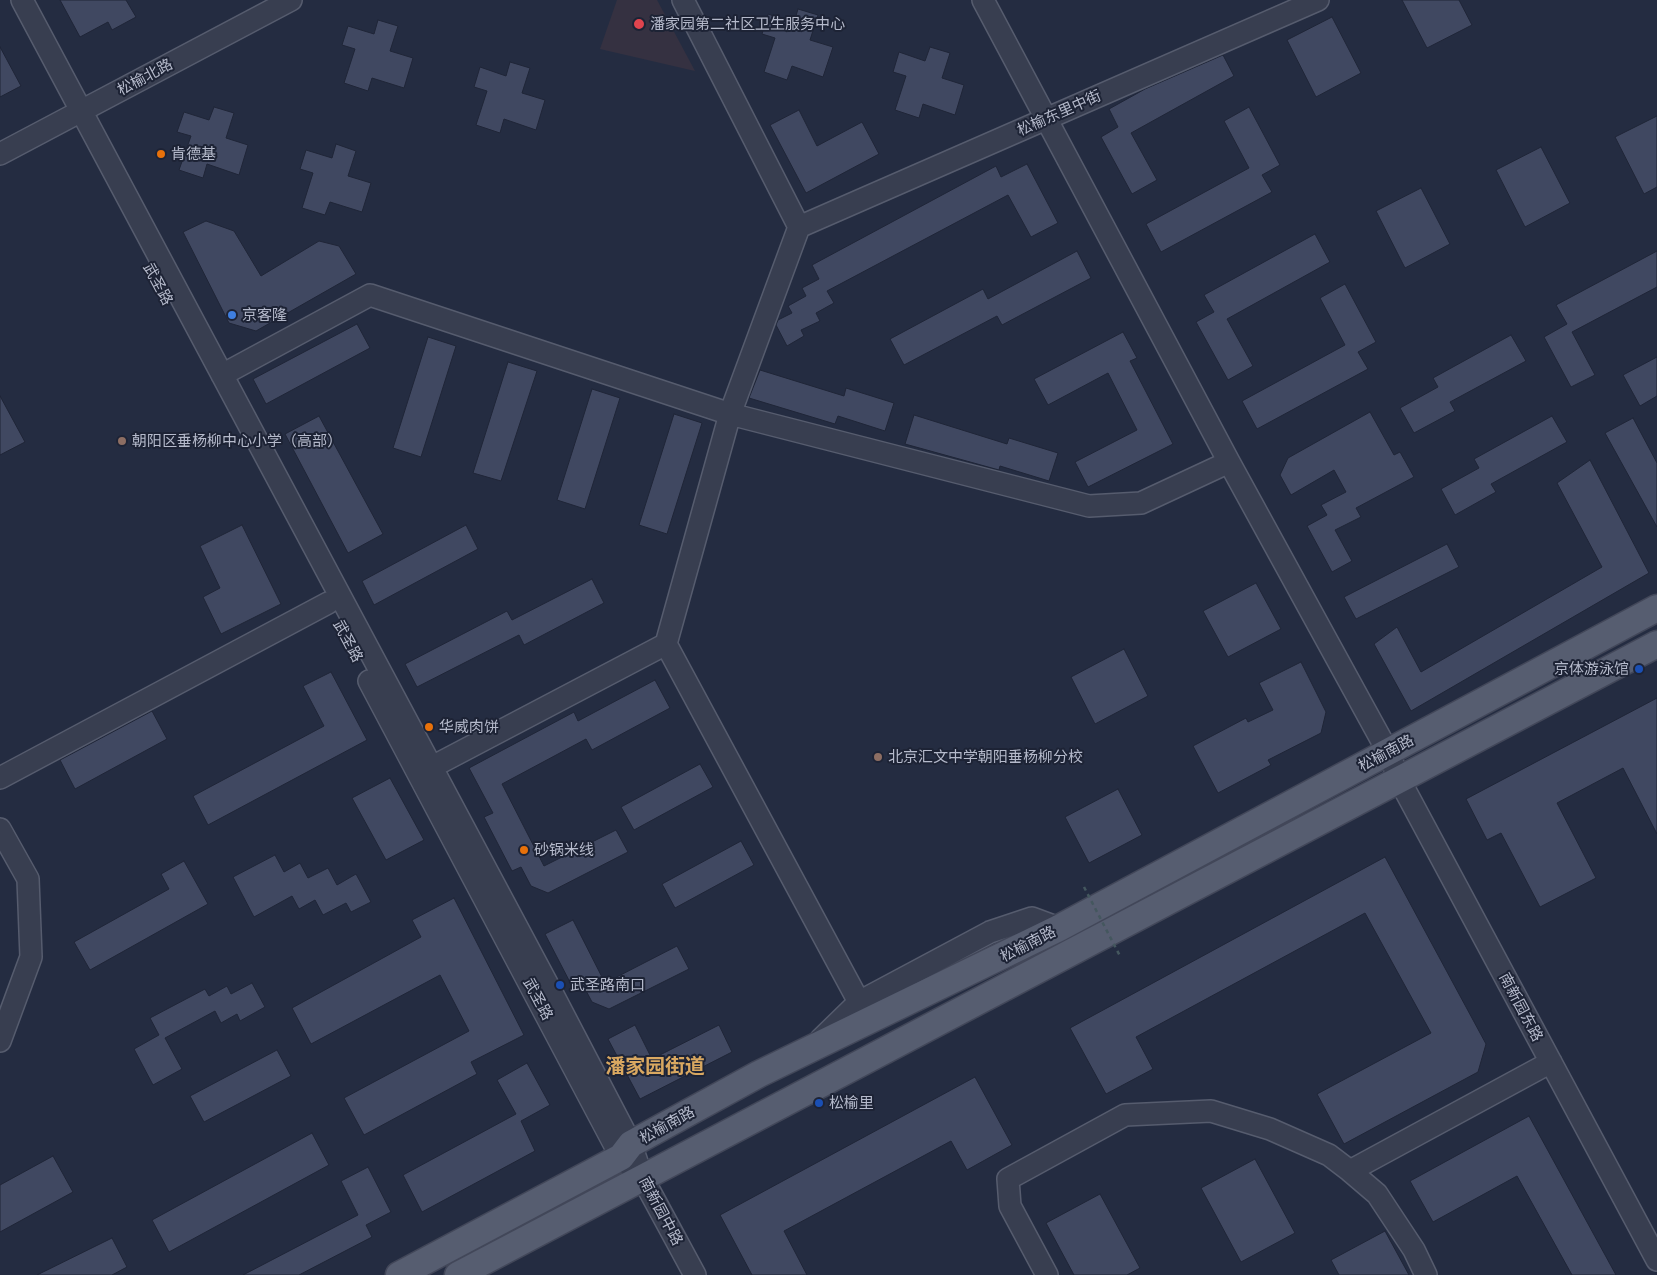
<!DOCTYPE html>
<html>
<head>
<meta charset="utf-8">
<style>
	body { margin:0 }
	canvas { display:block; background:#242c41 }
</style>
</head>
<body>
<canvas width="1657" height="1275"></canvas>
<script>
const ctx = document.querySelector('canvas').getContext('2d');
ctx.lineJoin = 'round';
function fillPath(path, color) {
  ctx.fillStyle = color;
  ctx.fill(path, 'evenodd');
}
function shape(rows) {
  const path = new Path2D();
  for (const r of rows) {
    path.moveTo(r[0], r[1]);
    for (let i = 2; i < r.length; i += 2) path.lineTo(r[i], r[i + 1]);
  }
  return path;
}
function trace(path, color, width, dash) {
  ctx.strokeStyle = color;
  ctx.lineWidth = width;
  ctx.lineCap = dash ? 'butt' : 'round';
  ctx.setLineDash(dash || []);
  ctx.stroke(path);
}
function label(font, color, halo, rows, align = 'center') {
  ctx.font = font + ' Commissioner,"Noto Sans SC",sans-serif';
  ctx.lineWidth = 4;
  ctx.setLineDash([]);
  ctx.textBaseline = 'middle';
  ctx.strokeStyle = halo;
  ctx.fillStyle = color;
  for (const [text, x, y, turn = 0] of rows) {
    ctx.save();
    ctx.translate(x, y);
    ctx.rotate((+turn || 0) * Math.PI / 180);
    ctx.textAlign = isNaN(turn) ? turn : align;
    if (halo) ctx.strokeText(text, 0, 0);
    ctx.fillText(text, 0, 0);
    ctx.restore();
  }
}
fillPath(shape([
	[617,0,657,0,695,71,600,49]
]), '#353141');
const building = shape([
	[60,0,126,0,136,17,112,30,108,22,80,37,60,0],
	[1402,0,1459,0,1472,25,1427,48,1402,0],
	[798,9,818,15,810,40,833,47,823,77,792,66,787,80,764,72,775,38,762,34,768,14,794,23,798,9],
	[1332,17,1361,73,1316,97,1287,40,1332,17],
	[378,20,398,26,390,51,413,58,404,88,372,78,368,91,344,83,355,49,342,45,348,26,374,34,378,20],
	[0,47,21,86,0,97,0,47],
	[930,47,950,53,942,78,964,85,955,115,923,104,919,118,895,110,906,76,893,72,899,52,925,61,930,47],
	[1223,55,1234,76,1131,133,1157,180,1132,194,1101,137,1118,127,1109,109,1145,89,1223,55],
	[510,62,530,68,522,93,545,100,536,130,504,119,500,133,476,125,487,91,474,87,480,67,506,76,510,62],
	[214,107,234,113,226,138,248,145,239,175,207,164,203,178,179,170,191,136,177,132,184,112,209,120,214,107],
	[1249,107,1280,165,1262,175,1272,192,1161,252,1146,224,1249,168,1224,121,1249,107],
	[799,110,817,146,862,122,879,154,806,193,770,125,799,110],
	[1657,116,1657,187,1644,194,1615,137,1657,116],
	[336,144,356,151,348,176,371,183,362,212,330,202,325,215,302,208,313,173,300,169,306,150,332,158,336,144],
	[1541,147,1570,203,1525,227,1496,170,1541,147],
	[1027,164,1058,223,1031,237,1008,195,827,291,834,303,816,313,820,321,801,330,804,336,787,346,776,325,778,320,792,313,788,306,806,296,802,288,819,279,812,265,996,166,1001,177,1027,164],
	[1421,188,1450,244,1405,268,1376,211,1421,188],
	[206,221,234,231,261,276,319,241,339,246,356,274,256,331,229,323,183,232,206,221],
	[1315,234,1330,262,1227,319,1253,366,1228,380,1196,322,1214,312,1204,295,1315,234],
	[1077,251,1091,278,1002,325,997,316,904,365,890,339,983,289,988,299,1077,251],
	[1657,251,1657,287,1572,332,1595,375,1571,387,1544,337,1567,324,1556,305,1657,251],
	[1345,284,1376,342,1358,352,1368,369,1257,429,1242,401,1345,345,1320,298,1345,284],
	[357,324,370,348,266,404,253,379,357,324],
	[1123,332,1137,358,1130,361,1173,444,1088,487,1075,462,1137,430,1108,373,1048,405,1034,379,1123,332],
	[1511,335,1526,361,1450,402,1455,411,1414,433,1400,408,1438,387,1433,378,1511,335],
	[428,337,456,346,421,457,393,448,428,337],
	[1657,357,1657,396,1640,406,1623,375,1657,357],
	[508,362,537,371,501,481,473,473,508,362],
	[760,370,844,396,846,388,894,403,885,431,838,416,835,424,749,398,760,370],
	[592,389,620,398,585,509,557,500,592,389],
	[0,396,25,442,0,455,0,396],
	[1370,412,1394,455,1400,452,1414,477,1356,508,1361,517,1335,530,1352,561,1332,572,1307,526,1327,515,1321,505,1346,492,1334,470,1291,495,1280,475,1288,458,1370,412],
	[674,414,702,423,667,534,639,525,674,414],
	[914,415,1007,444,1009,438,1058,453,1049,481,1000,466,999,470,905,444,914,415],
	[319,416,383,534,348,553,285,434,319,416],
	[1552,416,1567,442,1491,484,1496,492,1455,515,1441,489,1479,468,1474,459,1552,416],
	[1633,418,1657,463,1657,527,1605,433,1633,418],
	[1590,460,1649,573,1411,711,1374,644,1397,627,1421,672,1602,567,1557,483,1590,460],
	[242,525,281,604,221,634,203,597,220,588,200,546,242,525],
	[466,525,478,549,374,605,362,581,466,525],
	[1447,544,1459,567,1356,619,1344,597,1447,544],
	[592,579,604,603,524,645,519,635,417,687,405,664,507,611,512,620,592,579],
	[1256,583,1281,629,1228,657,1203,611,1256,583],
	[1124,649,1148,696,1095,724,1071,677,1124,649],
	[1301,662,1326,712,1321,733,1268,760,1271,765,1218,793,1193,746,1246,718,1248,722,1273,710,1259,683,1301,662],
	[331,672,367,740,208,825,193,796,324,726,303,686,331,672],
	[655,680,670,708,592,750,586,739,502,784,544,866,616,830,628,852,548,893,531,886,521,867,512,871,484,817,493,813,469,768,574,712,578,721,655,680],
	[1657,698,1657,834,1623,768,1557,803,1596,878,1540,907,1501,833,1487,840,1466,799,1657,698],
	[152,711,167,739,75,789,60,760,152,711],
	[700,764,713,787,634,830,621,807,700,764],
	[390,778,424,840,386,860,352,798,390,778],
	[1118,789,1142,835,1089,863,1065,817,1118,789],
	[741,841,754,865,675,908,662,884,741,841],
	[275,855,284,872,300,863,308,878,328,868,337,885,356,874,371,902,351,912,346,903,323,915,315,900,299,909,292,896,254,917,233,877,275,855],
	[1385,857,1486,1044,1478,1072,1344,1144,1317,1094,1431,1033,1365,913,1136,1037,1153,1069,1106,1094,1070,1028,1385,857],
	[184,861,208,904,90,970,74,942,169,889,161,874,184,861],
	[454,898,524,1035,471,1062,477,1074,364,1135,344,1098,469,1031,440,975,311,1044,292,1008,421,937,412,920,454,898],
	[573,920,605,983,677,946,689,969,609,1009,592,1002,582,983,573,988,545,934,573,920],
	[252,983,265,1007,240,1021,237,1014,221,1023,215,1011,165,1038,182,1069,153,1085,134,1049,159,1035,150,1018,205,989,209,996,227,986,231,994,252,983],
	[635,1025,652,1059,719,1025,732,1052,640,1099,608,1039,635,1025],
	[277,1050,291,1076,204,1122,190,1096,277,1050],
	[527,1063,550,1105,521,1121,535,1151,422,1212,403,1175,516,1114,497,1080,527,1063],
	[975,1077,1012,1145,967,1170,951,1141,784,1231,807,1275,752,1275,720,1215,975,1077],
	[1529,1116,1616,1275,1572,1275,1517,1176,1433,1222,1410,1181,1529,1116],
	[312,1133,329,1165,169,1252,152,1220,312,1133],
	[53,1156,73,1192,0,1232,0,1185,53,1156],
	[1255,1159,1295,1233,1241,1262,1201,1188,1255,1159],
	[368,1167,391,1212,366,1225,372,1237,299,1275,243,1275,358,1215,341,1181,368,1167],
	[1100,1194,1140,1268,1127,1275,1074,1275,1046,1223,1100,1194],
	[1385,1231,1409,1275,1339,1275,1331,1260,1385,1231],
	[112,1238,127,1267,112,1275,37,1275,112,1238]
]);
fillPath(building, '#404861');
trace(building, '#1f2537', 1);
const minor = shape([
	[22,0,550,989,631,1144,642,1177,695,1275],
	[983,0,1229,462,1388,752,1400,781,1657,1260],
	[0,154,291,0],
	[799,227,1318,0],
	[222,375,370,295,730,414,1089,506,1141,503,1229,462],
	[666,644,859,1002],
	[369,681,621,1157,631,1167],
	[432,767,666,644,730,414,799,227,683,0],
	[0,778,328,603],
	[0,829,28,879,31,957,0,1041],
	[821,1039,859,1002,990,932,1032,918,1059,928],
	[1350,1171,1551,1062],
	[1047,1275,1010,1206,1008,1179,1125,1115,1211,1111,1270,1129,1329,1155,1350,1171,1377,1194,1414,1250,1426,1275]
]);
const major = shape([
	[399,1275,621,1157,631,1144,759,1074,1059,928,1657,608],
	[458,1275,1657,644]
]);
trace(minor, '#565c6e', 24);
trace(major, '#424759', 29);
trace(minor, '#383e50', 21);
trace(major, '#565d70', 26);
trace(shape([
	[1084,887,1120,956]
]), '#44575e', 2.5, [4, 4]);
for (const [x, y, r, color] of [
	[639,24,6,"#e0444e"],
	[161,154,5,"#e8710a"],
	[232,315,5,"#3f7fe0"],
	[122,441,5,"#8d6e63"],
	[1639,669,5,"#1a4fb4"],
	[429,727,5,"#e8710a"],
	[878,757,5,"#8d6e63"],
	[524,850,5,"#e8710a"],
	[560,985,5,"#1a4fb4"],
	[819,1103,5,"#1a4fb4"]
]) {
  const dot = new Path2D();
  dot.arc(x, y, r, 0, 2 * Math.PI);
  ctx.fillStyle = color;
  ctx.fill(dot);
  trace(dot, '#1d2335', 2);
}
label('15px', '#b5bacb', '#1d2335', [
	["潘家园第二社区卫生服务中心",650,24],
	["肯德基",171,154],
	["京客隆",242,315],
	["朝阳区垂杨柳中心小学（高部）",132,441],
	["京体游泳馆",1629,669,"right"],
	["华威肉饼",439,727],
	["北京汇文中学朝阳垂杨柳分校",888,757],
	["砂锅米线",534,850],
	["武圣路南口",570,985],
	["松榆里",829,1103]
], 'left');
label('15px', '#b5bacb', '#1d2335', [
	["松榆北路",145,77,-28],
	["松榆东里中街",1059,113,-24],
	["武圣路",158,284,62],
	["武圣路",348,641,62],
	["松榆南路",1386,753,-28],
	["松榆南路",1028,944,-27],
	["武圣路",538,999,62],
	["南新园东路",1521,1007,62],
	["松榆南路",667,1125,-29],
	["南新园中路",661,1211,62]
]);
label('bold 20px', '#d9a861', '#1d2335', [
	["潘家园街道",655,1066]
]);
</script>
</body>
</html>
